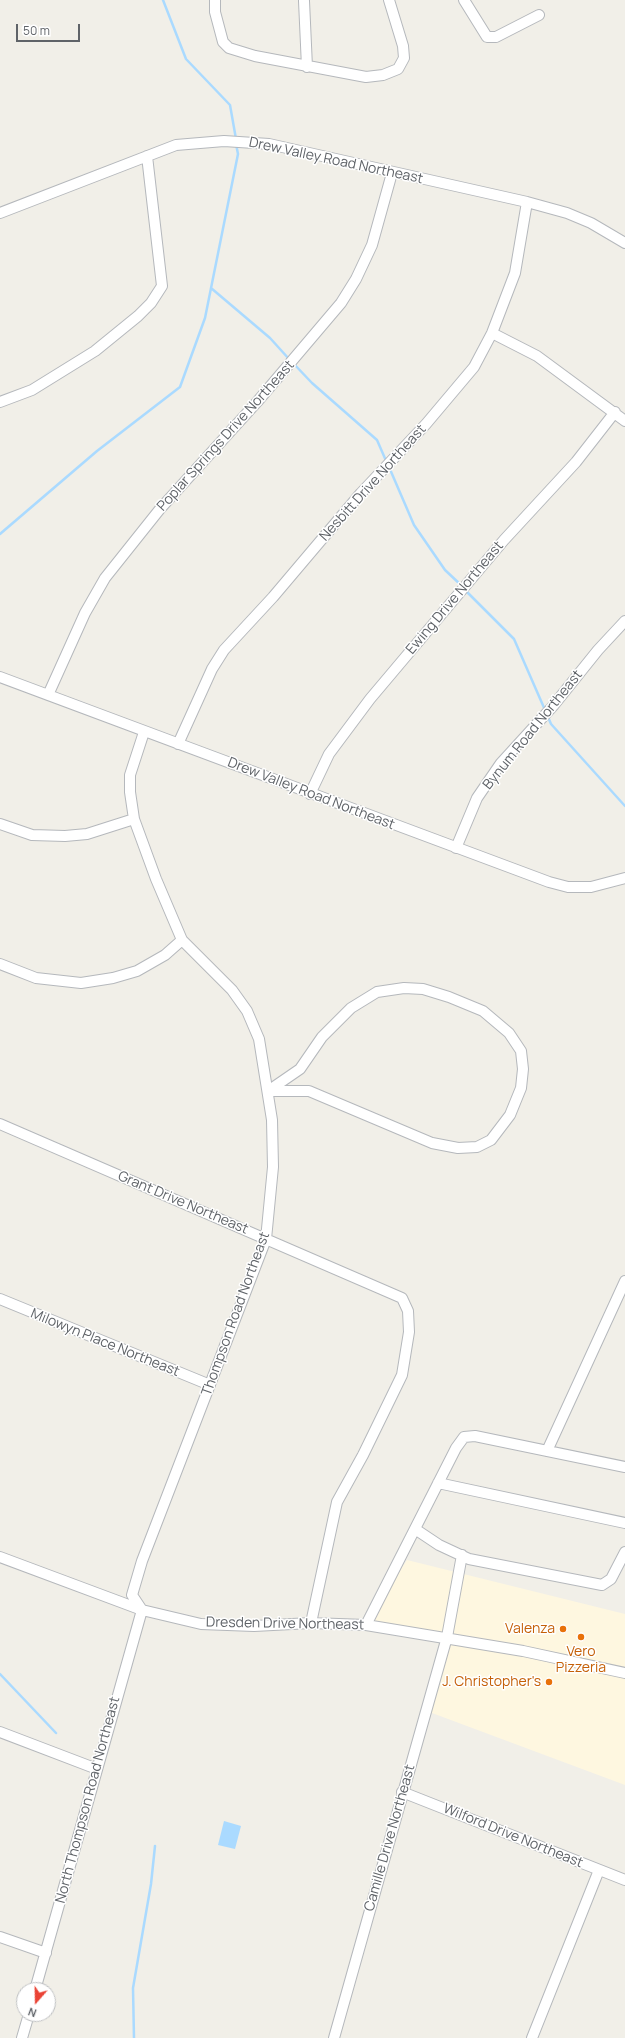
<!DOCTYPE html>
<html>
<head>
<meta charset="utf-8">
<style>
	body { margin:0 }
	#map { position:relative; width:625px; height:2038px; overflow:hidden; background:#f1efe8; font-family:Manrope,sans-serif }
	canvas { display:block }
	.north { position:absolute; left:16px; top:1982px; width:40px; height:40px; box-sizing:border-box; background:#fff; border:1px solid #bfc1c3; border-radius:50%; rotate:200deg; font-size:11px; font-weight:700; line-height:16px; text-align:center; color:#5f6368 }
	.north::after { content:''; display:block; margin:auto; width:14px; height:18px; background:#ea4335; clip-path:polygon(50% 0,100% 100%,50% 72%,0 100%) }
	.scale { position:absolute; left:16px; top:24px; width:64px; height:18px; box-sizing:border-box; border:2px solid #5f6368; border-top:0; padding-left:5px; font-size:12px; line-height:14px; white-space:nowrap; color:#5f6368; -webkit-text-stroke:3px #fff; paint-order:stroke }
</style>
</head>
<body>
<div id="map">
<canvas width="625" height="2038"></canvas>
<div class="north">N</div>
<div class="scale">50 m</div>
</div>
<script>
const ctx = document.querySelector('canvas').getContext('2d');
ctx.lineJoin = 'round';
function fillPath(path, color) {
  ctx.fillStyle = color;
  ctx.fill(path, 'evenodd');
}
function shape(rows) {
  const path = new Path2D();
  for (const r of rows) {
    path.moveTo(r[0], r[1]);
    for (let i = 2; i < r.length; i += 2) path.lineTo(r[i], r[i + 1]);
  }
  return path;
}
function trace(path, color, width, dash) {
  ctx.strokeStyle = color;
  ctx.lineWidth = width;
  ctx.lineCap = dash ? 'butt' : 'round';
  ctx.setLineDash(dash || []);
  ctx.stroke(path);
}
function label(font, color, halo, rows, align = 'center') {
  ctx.font = font + ' Manrope,sans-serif';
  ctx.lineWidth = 3;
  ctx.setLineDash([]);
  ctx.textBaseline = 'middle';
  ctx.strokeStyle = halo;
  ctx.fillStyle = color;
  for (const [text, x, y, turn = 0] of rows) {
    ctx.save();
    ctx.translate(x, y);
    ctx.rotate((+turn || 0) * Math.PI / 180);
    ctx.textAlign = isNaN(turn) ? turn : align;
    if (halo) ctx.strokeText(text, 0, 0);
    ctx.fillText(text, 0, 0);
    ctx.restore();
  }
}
fillPath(shape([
	[407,1560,625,1614,625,1785,424,1710,447,1638,366,1622]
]), '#fef7e0');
fillPath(shape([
	[224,1821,241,1826,235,1849,218,1845]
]), '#aadaff');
trace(shape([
	[163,0,186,59,230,105,236,139],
	[211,288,270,338,289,359],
	[293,363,312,383,377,440,387,463],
	[389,467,414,525,445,570,462,586],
	[0,534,97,451,180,387,205,318,238,154,236,144],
	[465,590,514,639,545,710],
	[548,717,551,724,625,806],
	[0,1674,56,1733],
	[134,2038,133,1988,151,1884,155,1846]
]), '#aadaff', 2.5);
const minor = shape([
	[215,0,215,12,223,42,229,48,255,56,366,77,383,75,398,69,404,58,403,46,389,0],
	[464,0,487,37,496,37,539,15],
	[304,1,307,67],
	[0,213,176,145,224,141,269,144,527,202,567,213,591,223,625,243],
	[492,333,537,356,625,421],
	[0,402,32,390,95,351,138,316,151,303,162,286,147,156],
	[0,677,549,882,568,887,591,887,625,878],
	[48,695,85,613,105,578,160,509,257,402,341,303,356,279,372,245,392,173],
	[178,744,212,669,224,650,273,597,361,493,426,424,474,367,492,333,515,273,527,202],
	[310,794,329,754,370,699,504,540,576,462,615,412],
	[0,824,32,835,65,836,87,834,134,819],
	[456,848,477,798,501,763,553,706,598,650,625,621],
	[0,964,36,978,81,983,113,978,137,971,165,955,182,940],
	[404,988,423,989,449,997,483,1011,509,1033,521,1051,523,1069,521,1088,510,1115,491,1140,477,1147,458,1148,432,1143,309,1091,268,1091,300,1069,322,1037,351,1008,377,992,404,988],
	[0,1124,402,1298,408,1311,409,1332,402,1375,363,1455,337,1502,311,1623],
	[0,1299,210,1385],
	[547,1451,625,1281],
	[438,1483,625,1523],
	[415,1529,439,1545,469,1559,602,1585,611,1579,625,1552],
	[0,1557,142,1610,201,1624,254,1626,311,1623,366,1625,523,1651,625,1673],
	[142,1610,132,1595,142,1561,266,1239,273,1167,272,1120,259,1039,247,1011,232,990,182,940,156,879,134,819,130,792,130,775,144,732],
	[366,1625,456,1448,464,1437,475,1436,625,1467],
	[0,1732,97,1769],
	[402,1792,625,1880],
	[0,1937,46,1953],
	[35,1990,142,1610],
	[22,2038,29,2014],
	[334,2038,447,1637,462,1555],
	[532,2038,599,1870]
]);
trace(minor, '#b5b8bc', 12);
trace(minor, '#fff', 10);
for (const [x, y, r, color] of [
	[563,1629,4,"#e8710a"],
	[581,1637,4,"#e8710a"],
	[549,1682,4,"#e8710a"]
]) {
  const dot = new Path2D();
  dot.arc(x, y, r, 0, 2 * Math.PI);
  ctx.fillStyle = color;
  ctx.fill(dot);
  trace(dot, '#fff', 1.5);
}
label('14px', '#5f6368', '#fff', [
	["Drew Valley Road Northeast",336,161,12],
	["Poplar Springs Drive Northeast",226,436,-48],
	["Nesbitt Drive Northeast",373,483,-48],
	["Ewing Drive Northeast",455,598,-50],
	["Bynum Road Northeast",533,730,-51],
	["Drew Valley Road Northeast",311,794,21],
	["Grant Drive Northeast",183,1203,23],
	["Thompson Road Northeast",236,1314,-70],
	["Milowyn Place Northeast",105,1343,22],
	["Dresden Drive Northeast",285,1624,1],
	["North Thompson Road Northeast",88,1800,-75],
	["Wilford Drive Northeast",513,1836,22],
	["Camille Drive Northeast",390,1838,-74]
]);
label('14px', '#c56008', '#fff', [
	["Valenza",555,1629],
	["Vero",581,1652,"center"],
	["Pizzeria",581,1668,"center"],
	["J. Christopher's",541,1682]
], 'right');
</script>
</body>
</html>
